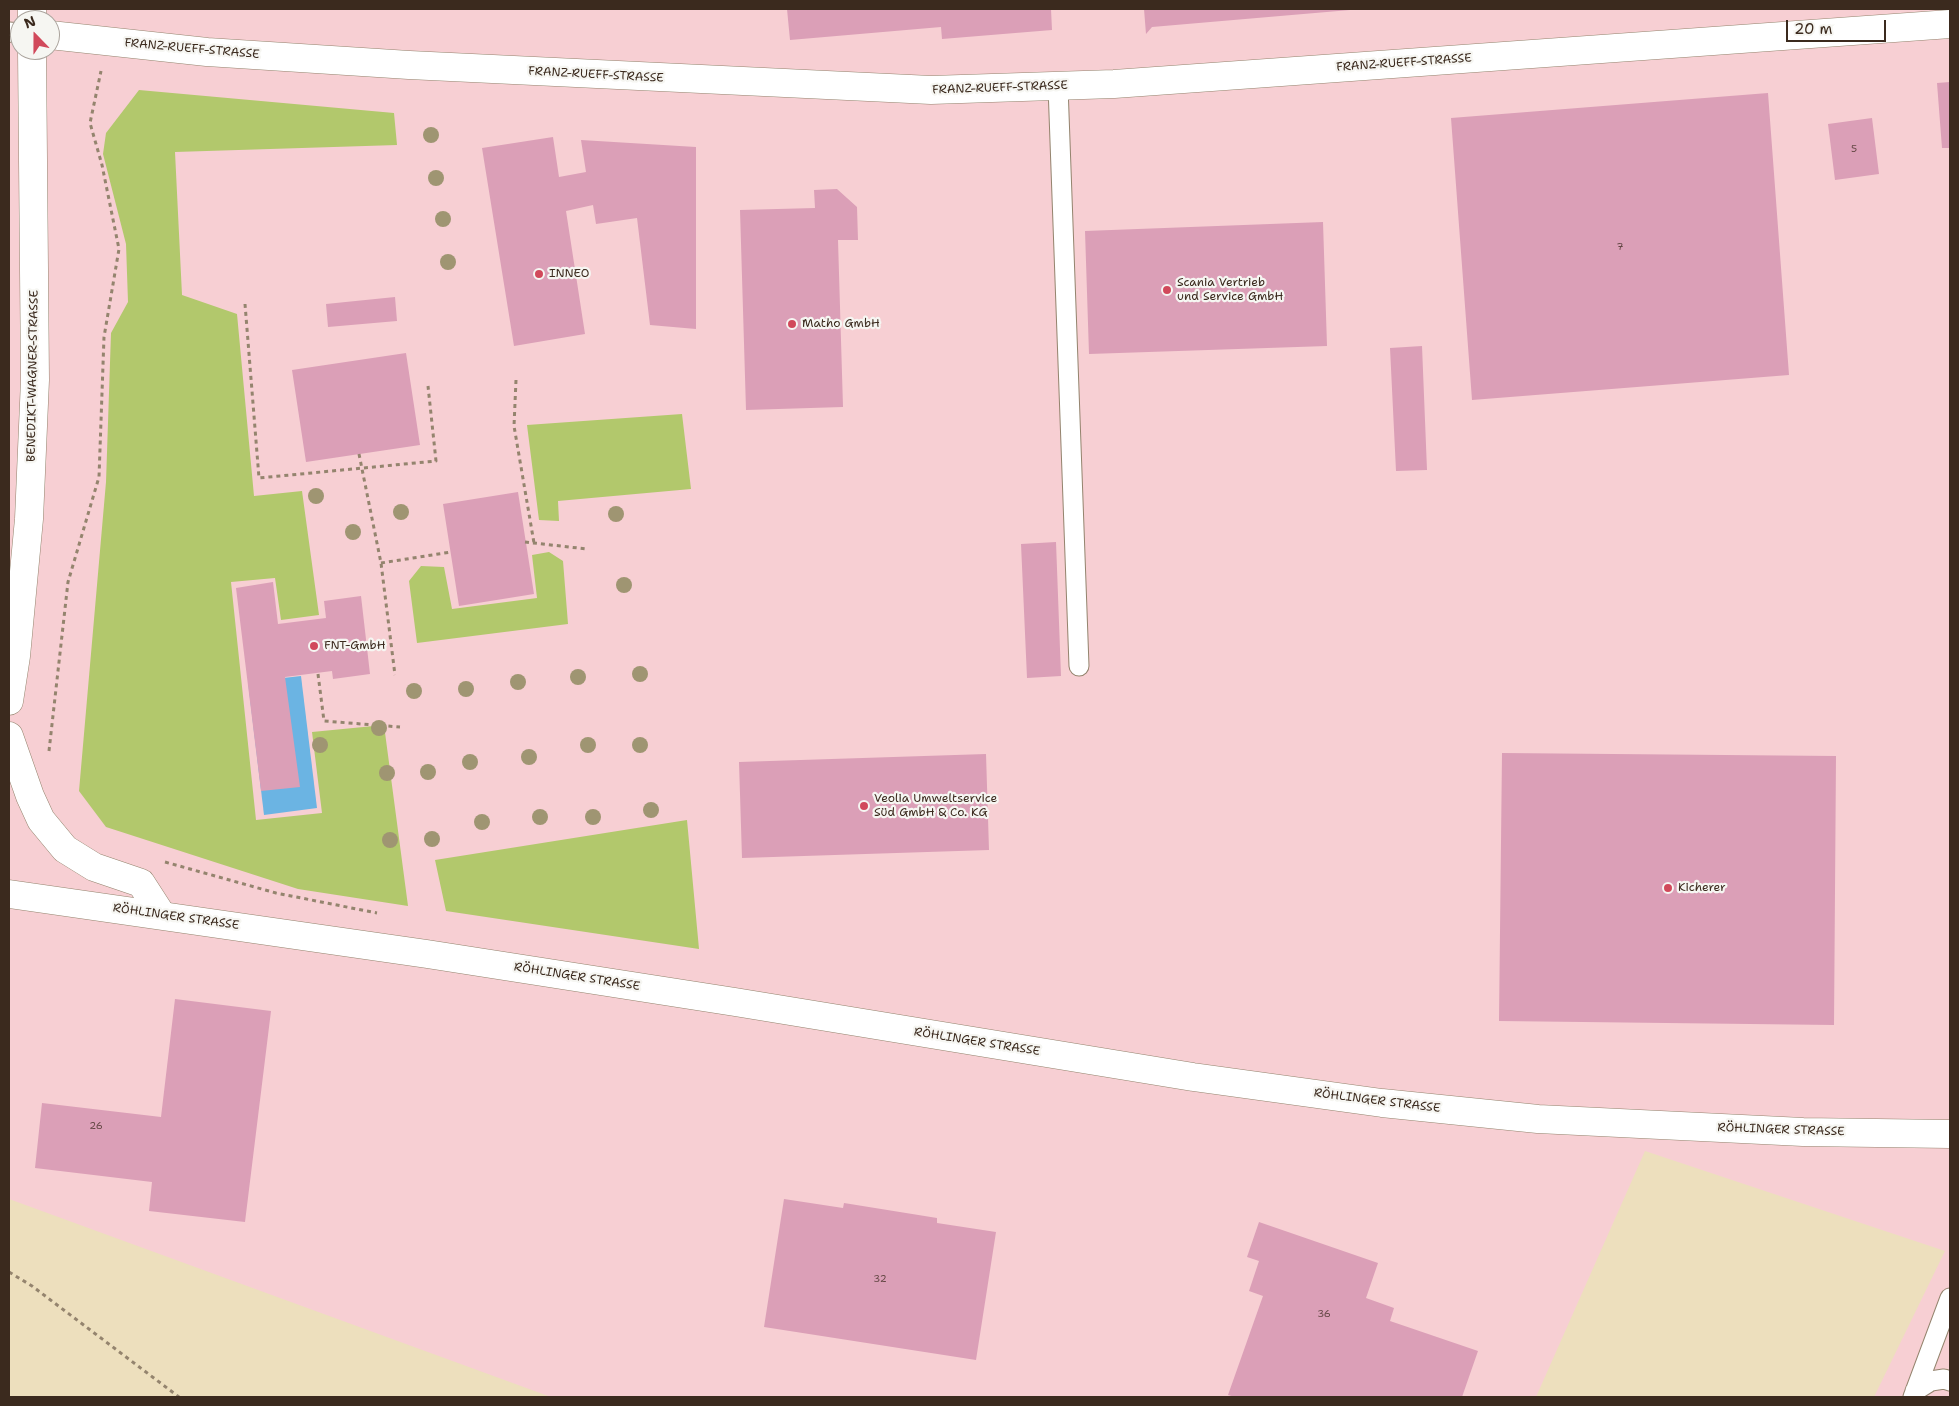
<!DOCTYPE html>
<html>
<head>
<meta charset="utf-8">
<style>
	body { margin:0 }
	#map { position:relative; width:1959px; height:1406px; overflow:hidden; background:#eddfbd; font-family:"Shantell Sans",sans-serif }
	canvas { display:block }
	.frame { position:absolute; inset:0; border:10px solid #3b2a1e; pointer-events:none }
	.north { position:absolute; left:10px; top:10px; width:50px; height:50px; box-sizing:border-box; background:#f6f6f2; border:1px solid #aba49d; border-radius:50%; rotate:338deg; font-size:14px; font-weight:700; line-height:20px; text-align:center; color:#3b2a1e }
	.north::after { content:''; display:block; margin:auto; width:18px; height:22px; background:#d1495b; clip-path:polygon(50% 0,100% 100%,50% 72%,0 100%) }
	.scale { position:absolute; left:1786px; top:20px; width:100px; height:22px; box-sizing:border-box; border:2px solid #3b2a1e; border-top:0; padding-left:6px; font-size:15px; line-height:18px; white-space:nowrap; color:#3b2a1e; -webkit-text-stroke:4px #f6f6f2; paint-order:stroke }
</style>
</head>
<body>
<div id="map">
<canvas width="1959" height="1406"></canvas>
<div class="frame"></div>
<div class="north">N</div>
<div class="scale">20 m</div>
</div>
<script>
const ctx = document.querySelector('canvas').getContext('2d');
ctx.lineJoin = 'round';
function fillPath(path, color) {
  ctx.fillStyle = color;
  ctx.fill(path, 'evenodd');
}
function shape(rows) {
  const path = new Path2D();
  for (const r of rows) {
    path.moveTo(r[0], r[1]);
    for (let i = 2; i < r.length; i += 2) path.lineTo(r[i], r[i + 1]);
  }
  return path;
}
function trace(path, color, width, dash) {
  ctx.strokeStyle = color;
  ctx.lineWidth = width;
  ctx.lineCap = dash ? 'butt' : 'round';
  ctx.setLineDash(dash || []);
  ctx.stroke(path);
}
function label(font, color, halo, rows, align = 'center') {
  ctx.font = font + ' "Shantell Sans",sans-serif';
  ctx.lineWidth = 4.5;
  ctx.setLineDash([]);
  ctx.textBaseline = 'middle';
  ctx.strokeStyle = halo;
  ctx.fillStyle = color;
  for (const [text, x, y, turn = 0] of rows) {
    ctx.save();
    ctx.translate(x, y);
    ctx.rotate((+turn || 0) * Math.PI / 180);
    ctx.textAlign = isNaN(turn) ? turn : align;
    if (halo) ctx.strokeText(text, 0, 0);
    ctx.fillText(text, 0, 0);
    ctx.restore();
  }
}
fillPath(shape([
	[9,9,1950,9,1950,1397,1874,1397,1945,1251,1645,1151,1536,1397,551,1397,9,1199],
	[20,20,50,20,50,50,20,50]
]), '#f7cfd3');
fillPath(shape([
	[139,90,394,113,397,145,175,152,182,295,237,314,254,496,302,491,319,615,281,620,275,578,231,582,256,820,322,813,312,732,384,725,408,906,298,889,106,827,79,791,106,482,111,333,128,302,126,244,103,154,106,133],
	[682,414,691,489,558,501,559,521,539,520,527,425],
	[549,552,563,561,568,624,417,643,409,581,421,566,444,567,452,609,537,598,532,555],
	[687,820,699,949,446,911,435,860]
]), '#b2c86c');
fillPath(shape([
	[301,676,317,808,264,815,248,682]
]), '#6bb4e3');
fillPath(shape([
	[787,9,1051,9,1052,30,942,39,941,27,790,40],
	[1144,9,1350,9,1350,10,1152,27,1146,34],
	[1950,82,1950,148,1942,148,1937,83],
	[1768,93,1789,375,1472,400,1451,118],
	[1872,118,1879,174,1835,180,1828,124],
	[553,137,559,177,586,172,581,140,696,147,696,329,650,325,637,218,596,224,593,205,566,211,585,334,514,346,482,148],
	[837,189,857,207,858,240,838,240,843,407,746,410,740,210,815,208,814,190],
	[1323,222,1327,346,1089,354,1085,231],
	[395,297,397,321,328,327,326,304],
	[1422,346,1427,470,1396,471,1390,348],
	[406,353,420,445,306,462,292,370],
	[518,492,534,594,459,606,443,504],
	[1056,542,1061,676,1027,678,1021,544],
	[273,582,278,624,326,618,324,601,361,596,370,674,333,679,332,671,285,677,300,787,261,791,236,588],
	[1502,753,1836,756,1834,1025,1499,1021],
	[986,754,989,850,742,858,739,762],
	[175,999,271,1011,245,1222,149,1211,152,1182,35,1168,42,1103,161,1117],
	[784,1199,843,1208,844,1203,937,1218,937,1223,996,1232,976,1360,764,1327],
	[1259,1222,1378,1263,1366,1298,1394,1308,1390,1321,1478,1351,1462,1397,1235,1397,1228,1395,1263,1296,1249,1291,1259,1261,1247,1257]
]), '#db9fb7');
const service = shape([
	[9,32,20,33],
	[1058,86,1079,666],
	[1915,1391,1931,1381,1944,1379,1950,1381],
	[1913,1397,1950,1298]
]);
const minor = shape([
	[32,9,32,20],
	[50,35,207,52,409,65,931,90,1114,84,1950,24],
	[9,701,16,656,29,519,35,380,32,50],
	[9,736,30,796,41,820,65,849,94,867,141,883,161,914]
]);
const tertiary = shape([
	[9,894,427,954,735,1002,1193,1077,1382,1103,1538,1119,1803,1132,1950,1134]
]);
trace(service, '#94846e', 21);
trace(minor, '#94846e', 29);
trace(tertiary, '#94846e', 29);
trace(shape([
	[245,304,259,478,436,461,428,386],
	[516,380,514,426,534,543],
	[359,454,381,563,395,675],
	[525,542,587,549],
	[381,563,451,552],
	[318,674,324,721,400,727],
	[49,751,68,582,99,477,104,337,119,249,102,165,90,123,101,71],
	[165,862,276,893,377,913],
	[9,1272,32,1286,179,1397]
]), '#94846e', 3, [4, 4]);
trace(service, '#fff', 19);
trace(minor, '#fff', 28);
trace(tertiary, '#fff', 28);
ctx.fillStyle = '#9f9572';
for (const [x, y] of [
	[431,135],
	[436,178],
	[443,219],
	[448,262],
	[316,496],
	[401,512],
	[616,514],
	[353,532],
	[624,585],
	[640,674],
	[578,677],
	[518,682],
	[466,689],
	[414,691],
	[379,728],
	[320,745],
	[588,745],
	[640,745],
	[529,757],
	[470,762],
	[428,772],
	[387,773],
	[651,810],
	[540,817],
	[593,817],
	[482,822],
	[432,839],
	[390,840]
]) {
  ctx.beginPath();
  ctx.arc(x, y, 8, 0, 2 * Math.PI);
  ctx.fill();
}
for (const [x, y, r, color] of [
	[539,274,5,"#d1495b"],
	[1167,290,5,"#d1495b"],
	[792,324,5,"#d1495b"],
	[314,646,5,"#d1495b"],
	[864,806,5,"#d1495b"],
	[1668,888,5,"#d1495b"]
]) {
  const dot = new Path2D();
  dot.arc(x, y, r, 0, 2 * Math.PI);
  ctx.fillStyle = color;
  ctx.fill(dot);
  trace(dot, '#f6f6f2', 2);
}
label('10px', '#634744', null, [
	["5",1854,149],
	["7",1620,247],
	["26",96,1126],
	["32",880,1279],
	["36",1324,1314]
]);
label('12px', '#3b2a1e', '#f6f6f2', [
	["FRANZ-RUEFF-STRASSE",192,49,5],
	["FRANZ-RUEFF-STRASSE",1404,63,-4],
	["FRANZ-RUEFF-STRASSE",596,75,3],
	["FRANZ-RUEFF-STRASSE",1000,88,-2],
	["BENEDIKT-WAGNER-STRASSE",33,376,-89],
	["RÖHLINGER STRASSE",176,917,8],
	["RÖHLINGER STRASSE",577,977,9],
	["RÖHLINGER STRASSE",977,1042,9],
	["RÖHLINGER STRASSE",1377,1101,7],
	["RÖHLINGER STRASSE",1781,1130,2]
]);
label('12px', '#3b2a1e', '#f6f6f2', [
	["INNEO",549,274],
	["Scania Vertrieb",1177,283],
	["und Service GmbH",1177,297],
	["Matho GmbH",802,324],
	["FNT-GmbH",324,646],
	["Veolia Umweltservice",874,799],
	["Süd GmbH & Co. KG",874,813],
	["Kicherer",1678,888]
], 'left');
</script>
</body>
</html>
